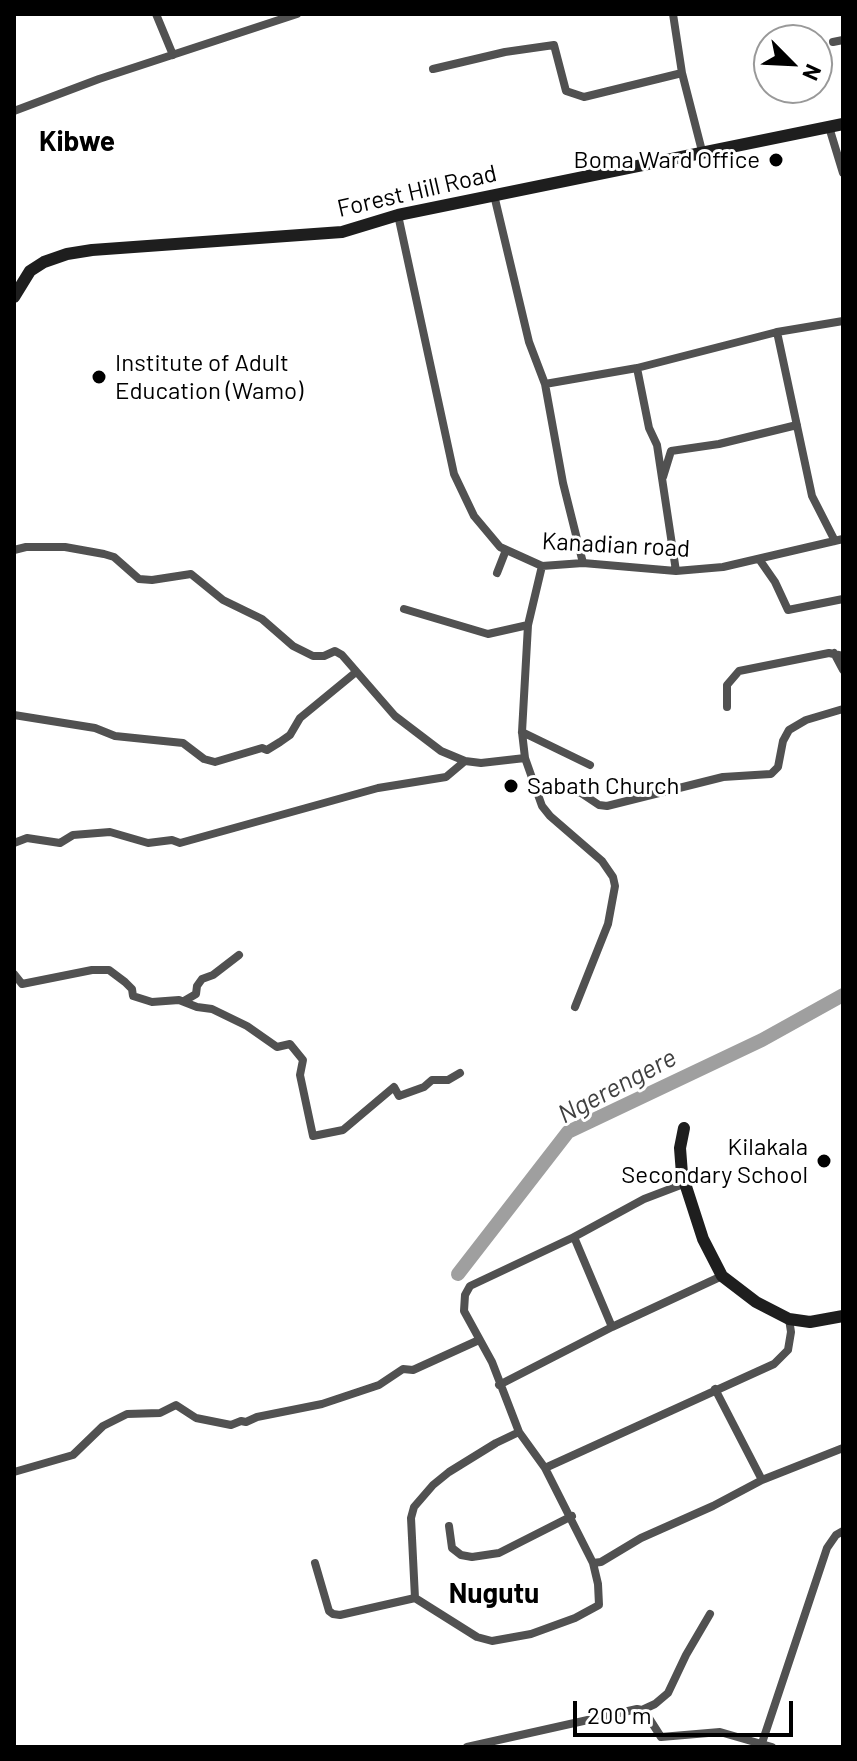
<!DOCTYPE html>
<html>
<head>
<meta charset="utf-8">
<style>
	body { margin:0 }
	#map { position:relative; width:857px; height:1761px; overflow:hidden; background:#fff; font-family:Barlow,sans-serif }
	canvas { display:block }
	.frame { position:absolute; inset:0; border:16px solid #000; pointer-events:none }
	.north { position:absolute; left:753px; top:24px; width:80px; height:80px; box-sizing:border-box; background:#fff; border:2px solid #999; border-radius:50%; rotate:114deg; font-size:22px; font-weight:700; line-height:32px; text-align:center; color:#000 }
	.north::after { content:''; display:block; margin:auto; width:28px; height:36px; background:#000; clip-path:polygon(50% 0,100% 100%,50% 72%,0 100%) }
	.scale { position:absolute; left:573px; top:1701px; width:220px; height:36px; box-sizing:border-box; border:4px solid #000; border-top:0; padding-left:10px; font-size:24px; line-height:28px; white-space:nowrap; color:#000; -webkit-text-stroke:6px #fff; paint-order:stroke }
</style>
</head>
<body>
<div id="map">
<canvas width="857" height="1761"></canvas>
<div class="frame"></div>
<div class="north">N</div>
<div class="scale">200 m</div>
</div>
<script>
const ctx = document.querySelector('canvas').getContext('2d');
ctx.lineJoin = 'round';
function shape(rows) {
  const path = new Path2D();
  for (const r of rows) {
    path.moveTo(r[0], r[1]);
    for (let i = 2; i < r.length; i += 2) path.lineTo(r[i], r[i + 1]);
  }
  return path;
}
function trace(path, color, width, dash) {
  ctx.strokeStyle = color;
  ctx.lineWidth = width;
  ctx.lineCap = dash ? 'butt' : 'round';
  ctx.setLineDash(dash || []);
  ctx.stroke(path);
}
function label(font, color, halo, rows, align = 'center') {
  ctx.font = font + ' Barlow,sans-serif';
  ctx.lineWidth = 6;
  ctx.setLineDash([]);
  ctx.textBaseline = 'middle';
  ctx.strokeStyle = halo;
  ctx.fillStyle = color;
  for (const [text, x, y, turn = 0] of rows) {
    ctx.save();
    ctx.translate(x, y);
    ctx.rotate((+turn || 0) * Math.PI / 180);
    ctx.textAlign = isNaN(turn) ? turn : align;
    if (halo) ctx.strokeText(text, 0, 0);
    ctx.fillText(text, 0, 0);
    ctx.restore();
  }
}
trace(shape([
	[458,1274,568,1132,762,1040,843,995]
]), '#9f9f9f', 14);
trace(shape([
	[156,14,173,55],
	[673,14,682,73,702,151],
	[833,42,843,40],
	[433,69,505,52,554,45,566,91,584,97,682,73],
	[14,111,99,79,297,14],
	[829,127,843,173],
	[494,195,529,342,545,384,563,483,583,563],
	[398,215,454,474,474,516,500,547,542,566,583,563,676,571,723,567,843,539],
	[777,332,812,496,835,541],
	[637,368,649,428,657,445,676,571],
	[545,384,637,368,777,332,843,321],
	[663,477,671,451,719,444,797,425],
	[14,550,26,547,65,547,104,554,114,557,139,579,152,580,191,574,223,600,262,619,293,646,313,656,324,656,335,651,342,655,395,716,441,751,465,761,481,763,525,758],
	[759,559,775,582,788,610,843,599],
	[542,566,528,625,522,732,525,758,542,806,550,816,602,861,613,877,615,886,608,924,575,1007],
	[497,573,506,550],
	[404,609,488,634,528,625],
	[834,653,843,670],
	[727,707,727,685,739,671,829,653,843,656],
	[14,715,95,728,115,736,183,743,204,759,215,762,262,748,267,750,280,742,290,735,300,718,356,672],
	[522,732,590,765],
	[538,793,560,788,581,793,599,805,607,806,723,777,771,774,778,767,783,741,789,730,806,720,843,709],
	[14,843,27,838,60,843,73,835,110,832,148,843,172,840,180,843,378,788,446,777,465,761],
	[14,974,22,984,92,970,109,970,125,982,132,989,133,996,152,1002,179,1000,197,1007,212,1009,247,1026,277,1047,290,1044,303,1060,300,1075,313,1136,343,1130,394,1087,399,1096,424,1087,432,1080,448,1080,460,1073],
	[184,1001,196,994,197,986,202,979,213,975,239,955],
	[686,1183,644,1199,574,1237,470,1286,465,1295,464,1311,492,1362,519,1432,545,1468,593,1563,601,1562,641,1538,713,1506,762,1480,843,1448],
	[574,1237,612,1327],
	[499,1385,612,1327,722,1276],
	[715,1389,762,1480],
	[545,1468,774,1364,788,1350,791,1332,789,1319],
	[14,1472,73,1455,103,1426,127,1414,160,1413,176,1405,196,1418,231,1425,241,1421,246,1422,257,1417,322,1404,379,1385,403,1369,413,1370,479,1340],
	[449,1526,452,1548,461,1555,472,1557,499,1553,572,1516],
	[315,1563,329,1611,333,1614,340,1615,415,1598,477,1637,492,1641,531,1634,575,1618,599,1605,598,1584,593,1563],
	[415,1598,411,1518,414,1507,433,1485,449,1472,496,1443,519,1432],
	[642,1710,655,1704,668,1693,686,1655,710,1614],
	[762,1743,827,1548,836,1535,843,1531],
	[467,1747,637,1709,642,1710,647,1715,661,1737,720,1732,772,1747]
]), '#515151', 8);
trace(shape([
	[14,297,30,271,44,262,67,254,92,250,342,232,398,215,843,124],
	[684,1128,680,1148,682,1174,703,1239,722,1276,756,1302,789,1319,810,1322,843,1316]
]), '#1e1e1e', 12);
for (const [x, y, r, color] of [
	[776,160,8,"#000"],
	[99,377,8,"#000"],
	[511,786,8,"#000"],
	[824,1161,8,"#000"]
]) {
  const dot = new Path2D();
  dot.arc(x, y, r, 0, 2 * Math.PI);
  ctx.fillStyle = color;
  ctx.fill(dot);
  trace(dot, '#fff', 3);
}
label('24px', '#000', '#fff', [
	["Boma Ward Office",760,160],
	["Institute of Adult",115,363,"left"],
	["Education (Wamo)",115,391,"left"],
	["Sabath Church",527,786,"left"],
	["Kilakala",808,1147],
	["Secondary School",808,1175]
], 'right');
label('24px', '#000', '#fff', [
	["Forest Hill Road",417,191,-13],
	["Kanadian road",616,545,3]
]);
label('italic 26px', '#404040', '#fff', [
	["Ngerengere",617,1086,-28]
]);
label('bold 28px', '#000', '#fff', [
	["Kibwe",77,142],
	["Nugutu",494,1594]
]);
</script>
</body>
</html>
